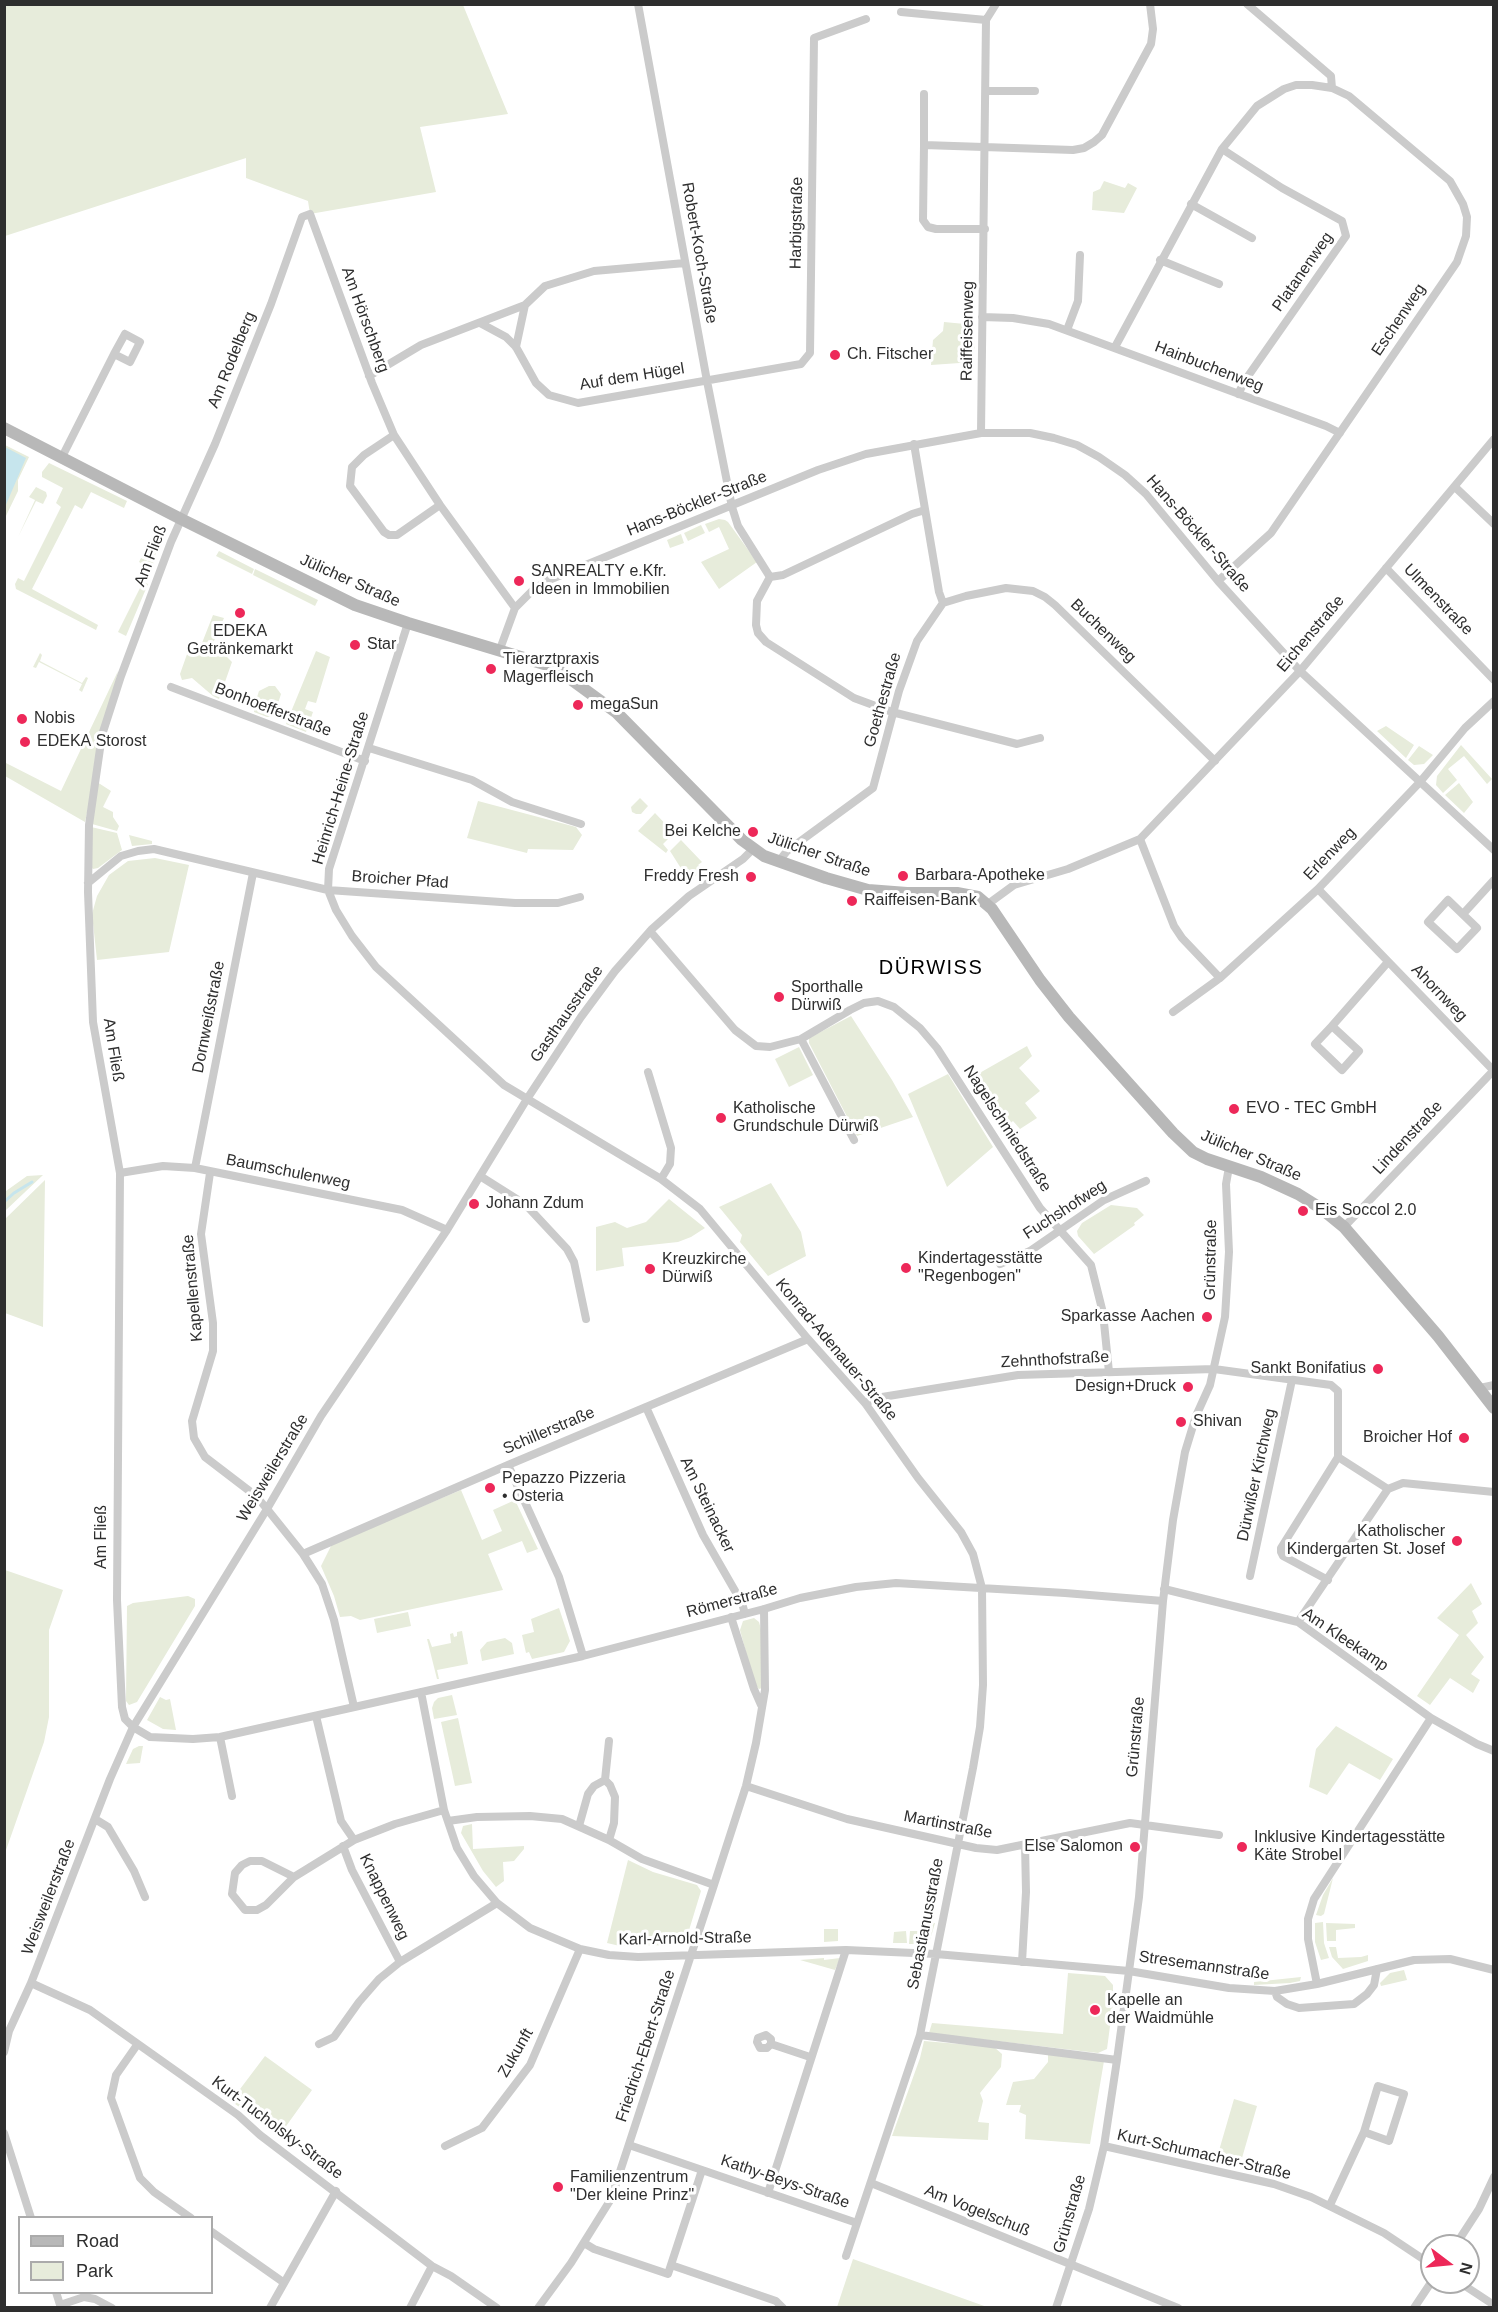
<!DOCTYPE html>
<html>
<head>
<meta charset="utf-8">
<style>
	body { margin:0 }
	#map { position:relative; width:1498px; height:2312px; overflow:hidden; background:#fff; font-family:Helvetica,sans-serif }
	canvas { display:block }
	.frame { position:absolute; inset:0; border:6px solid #2e2e2e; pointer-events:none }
	.legend { position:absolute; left:18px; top:2216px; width:195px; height:78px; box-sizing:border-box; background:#fff; border:2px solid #ababab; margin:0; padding:8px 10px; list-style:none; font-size:18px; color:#2e2e2e }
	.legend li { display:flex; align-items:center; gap:12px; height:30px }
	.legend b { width:30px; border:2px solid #ababab }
	.north { position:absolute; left:1420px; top:2234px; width:60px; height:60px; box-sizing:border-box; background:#fff; border:2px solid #ababab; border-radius:50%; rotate:106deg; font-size:16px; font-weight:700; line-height:24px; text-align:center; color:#2e2e2e }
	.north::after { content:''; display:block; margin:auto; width:21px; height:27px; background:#ed2859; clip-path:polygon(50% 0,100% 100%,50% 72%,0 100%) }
</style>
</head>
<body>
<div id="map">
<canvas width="1498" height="2312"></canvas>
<div class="frame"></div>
<ul class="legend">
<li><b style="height:8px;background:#b8b8b8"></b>Road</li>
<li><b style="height:16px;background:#e7ecdb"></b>Park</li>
</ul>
<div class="north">N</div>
</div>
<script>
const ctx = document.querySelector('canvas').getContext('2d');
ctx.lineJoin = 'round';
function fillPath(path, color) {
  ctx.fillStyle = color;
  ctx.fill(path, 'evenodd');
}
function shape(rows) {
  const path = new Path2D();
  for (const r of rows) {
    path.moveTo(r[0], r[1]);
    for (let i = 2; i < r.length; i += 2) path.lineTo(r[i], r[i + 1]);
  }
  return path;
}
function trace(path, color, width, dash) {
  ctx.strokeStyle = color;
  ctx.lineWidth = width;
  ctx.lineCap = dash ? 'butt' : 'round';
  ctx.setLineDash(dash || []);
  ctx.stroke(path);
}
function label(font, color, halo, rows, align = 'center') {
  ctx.font = font + ' Helvetica,sans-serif';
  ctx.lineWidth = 6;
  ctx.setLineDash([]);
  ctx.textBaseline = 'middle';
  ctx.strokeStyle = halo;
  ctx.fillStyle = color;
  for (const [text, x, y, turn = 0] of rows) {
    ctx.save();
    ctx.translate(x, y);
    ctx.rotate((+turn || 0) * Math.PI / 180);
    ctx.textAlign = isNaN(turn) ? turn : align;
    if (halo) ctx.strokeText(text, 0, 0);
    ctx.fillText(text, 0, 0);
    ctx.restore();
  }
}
fillPath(shape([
	[4,5,463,5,508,114,420,127,436,192,310,214,308,201,246,178,246,158,5,236],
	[1104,181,1125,188,1128,183,1137,188,1124,213,1092,210,1093,192,1100,189],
	[944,322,965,324,972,328,975,338,974,362,931,365,933,340,943,331],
	[5,445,29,457,18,480,18,491,5,518],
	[49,463,127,501,124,508,91,492,82,509,75,505,32,589,98,625,96,630,16,589,15,584,18,578,24,581,61,507,56,503,63,488,42,477,42,472],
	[36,487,46,492,47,496,43,504,36,501,18,537,35,500,29,497],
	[719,519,725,520,728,522,757,562,719,589,701,562,729,549,719,527,709,532,705,524],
	[701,525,705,533,688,541,684,533],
	[681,534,684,543,670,548,667,540],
	[152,536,159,539,152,569,139,562,141,558,148,561,156,544,150,540],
	[219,551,254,569,252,574,216,556],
	[255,569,318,600,315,606,253,575],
	[136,579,148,584,126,636,118,632,141,586,134,582],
	[213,615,224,618,210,650,227,657,232,662,219,699,213,696,192,678,182,680,180,674,192,640,202,643],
	[316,651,330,657,316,703,308,701,305,709,313,712,306,732,286,724],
	[40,653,42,655,40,661,82,683,86,677,88,678,82,692,79,690,82,684,39,662,36,668,33,667],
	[118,671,85,822,5,776,4,762,61,791],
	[269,686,275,686,281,694,274,716,267,717,254,712,254,706,259,691],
	[1386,726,1414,745,1406,758,1377,731],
	[1461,745,1492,779,1487,784,1464,756,1448,769,1457,780,1443,793,1436,785,1437,776],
	[1419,746,1433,755,1424,764,1414,765,1408,760],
	[97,782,111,791,103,807,113,812,113,817,119,826,117,831,92,824],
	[1459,783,1473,802,1464,813,1445,795],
	[640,798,648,806,641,814,636,814,632,812,631,807],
	[478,801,576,827,582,835,573,850,528,849,527,853,467,838],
	[655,813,674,833,663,844,668,850,666,853,638,831],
	[91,827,117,833,122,850,98,868,93,869,90,866],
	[129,835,152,841,152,844,132,846],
	[681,840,702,862,698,865,703,870,689,881,670,851],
	[155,858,189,865,169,952,97,960,92,914,97,896,109,875,128,861],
	[851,1016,892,1080,913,1117,857,1136,809,1043,809,1038],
	[1027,1046,1032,1056,1019,1068,1040,1091,1025,1103,1037,1118,1020,1129,1013,1121,1001,1131,969,1079],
	[799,1047,813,1075,789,1087,775,1059],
	[948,1074,993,1147,947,1187,908,1094],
	[43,1175,5,1211,6,1191,27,1176],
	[45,1180,43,1327,5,1313,4,1220],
	[771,1183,801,1232,806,1256,768,1276,740,1242,742,1235,719,1207],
	[669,1199,705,1228,691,1237,678,1242,622,1248,624,1266,596,1271,596,1227,615,1222,627,1228,646,1222],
	[1111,1205,1137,1208,1144,1215,1134,1223,1135,1225,1094,1254,1078,1236,1077,1231,1082,1223],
	[461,1490,482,1540,502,1531,493,1510,515,1500,538,1549,527,1553,522,1541,488,1554,503,1590,360,1620,351,1616,340,1617,334,1596,321,1566,332,1544],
	[5,1570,63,1590,49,1630,49,1717,44,1742,5,1853],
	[1471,1583,1482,1604,1472,1611,1478,1623,1466,1635,1484,1657,1471,1674,1480,1680,1473,1693,1450,1678,1430,1705,1417,1696,1459,1635,1437,1618],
	[188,1596,195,1599,195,1606,137,1702,129,1705,126,1701,127,1606,133,1603],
	[559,1608,570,1641,564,1652,532,1659,529,1652,526,1653,522,1635,534,1632,531,1619],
	[408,1612,411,1626,377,1633,374,1619],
	[754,1618,759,1622,762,1633,762,1688,759,1689,755,1686,740,1630,743,1621],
	[462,1631,468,1664,437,1670,439,1679,437,1679,427,1639,429,1639,432,1647,451,1643,450,1634,453,1633,454,1637,457,1636,457,1632],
	[505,1638,512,1643,514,1654,482,1661,480,1650,487,1642],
	[452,1695,457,1715,434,1719,432,1708,434,1702,438,1698],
	[160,1697,166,1700,170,1699,176,1730,163,1729,147,1720],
	[458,1718,472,1783,455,1786,441,1722],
	[1336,1726,1393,1759,1380,1780,1349,1763,1327,1795,1309,1787,1316,1749],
	[139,1746,143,1746,140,1763,126,1764,133,1749],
	[472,1824,473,1849,524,1846,524,1849,514,1861,503,1862,504,1881,496,1887,483,1871,461,1833,463,1826],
	[628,1860,653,1872,697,1885,701,1891,686,1940,677,1945,620,1946,607,1943],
	[1333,1878,1324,1914,1321,1916,1316,1915,1323,1895],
	[925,1922,935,1923,930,1940,924,1944,909,1944,910,1931,921,1931,925,1929],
	[1323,1922,1324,1943,1329,1958,1321,1960,1315,1942,1315,1923],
	[1326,1923,1355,1924,1355,1928,1336,1930,1336,1941,1327,1941],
	[824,1929,838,1929,838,1941,824,1942],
	[906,1931,907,1943,893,1943,894,1932],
	[1329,1947,1336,1947,1338,1958,1361,1957,1368,1955,1368,1961,1343,1969,1332,1957],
	[824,1958,824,1960,840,1958,835,1970,800,1960],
	[1404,1970,1407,1980,1381,1986,1380,1983,1390,1973],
	[1068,1973,1105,1976,1113,1985,1113,2003,1107,2049,1098,2053,929,2033,932,2023,1063,2034],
	[1301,1977,1300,1981,1290,1983,1254,1985,1254,1982],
	[924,2041,994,2047,1002,2054,1001,2067,980,2093,983,2101,978,2122,989,2123,988,2140,892,2136,920,2058],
	[1048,2054,1104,2061,1090,2144,1025,2139,1026,2115,1019,2112,1021,2105,1006,2105,1013,2082,1034,2079,1048,2062],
	[265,2056,312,2090,279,2136,231,2101],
	[1234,2099,1257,2106,1242,2158,1218,2154],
	[853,2259,987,2307,837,2307]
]), '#e7ecdb');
fillPath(shape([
	[5,447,26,458,5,507]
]), '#c6e5ed');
trace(shape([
	[4,1202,14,1193,32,1182]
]), '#c6e5ed', 3);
trace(shape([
	[638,4,707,381,732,507,738,526,770,577,783,575,912,514,925,510],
	[1247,4,1331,76,1332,88],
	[901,12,986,20],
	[986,91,1035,91],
	[924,145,924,94],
	[1222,149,1282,188,1342,221,1346,236,1246,379,1238,394],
	[1191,204,1252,238],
	[985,229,936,229,928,227,923,220,924,145,1073,150,1084,148,1094,142,1102,135,1151,44,1153,29,1150,4],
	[1160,260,1219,284],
	[982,317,1013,318,1049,324,1326,426,1340,433],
	[480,323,506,337,516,347,536,383,549,395,578,403,801,364,810,353,814,38,866,19],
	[1067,330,1078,301,1080,255],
	[125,334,140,342,130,362,114,354,125,334],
	[516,347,525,305],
	[1115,347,1222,149,1257,106,1284,89,1296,85,1312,85,1332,88,1349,96,1450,181,1463,204,1467,217,1466,236,1457,262,1271,533,1218,581],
	[369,376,421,345,525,305,545,286,594,271,685,263],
	[981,433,986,20,996,4],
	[394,435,364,455,352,467,350,486,384,532,389,535,397,535,440,505],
	[62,457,114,354],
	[1455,487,1494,524],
	[1386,568,1494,680],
	[770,577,757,601,756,625,758,633,766,642,854,698,892,712,1017,744,1040,738],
	[943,603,966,596,1006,588,1033,591,1045,597,1055,605,1215,761],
	[515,608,440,505,394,435,372,383,310,214,302,217,271,304,215,444,171,542,121,676,102,735,89,825,88,892,93,1022,120,1173,117,1600,122,1707,125,1719,133,1727,150,1737,193,1739,220,1737,583,1656,764,1609,800,1598,856,1587,896,1583,1065,1593,1163,1601],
	[408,623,329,869,328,890,336,910,352,936,376,967,504,1085,661,1179,700,1209,808,1339,865,1403,918,1478,961,1532,973,1554,982,1588,983,1685,980,1727,973,1768,920,2035,846,2256],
	[500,649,515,608,533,590,549,580,818,470,866,454,981,433,1030,433,1054,438,1077,445,1099,457,1125,475,1146,494,1218,581,1300,671,1494,850],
	[171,687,365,761],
	[369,748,472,780,512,802,581,824],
	[1140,839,1174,926,1182,938,1220,978],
	[779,861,787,851,873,788,899,691,917,641,943,603,939,592,914,444],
	[88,883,121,856,138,851,154,849,328,890,515,903,558,903,580,897],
	[1318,889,1493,1070],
	[1448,900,1477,928,1457,949,1428,922,1448,900],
	[988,904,1014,885,1068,869,1140,839,1300,671,1494,439],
	[1463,914,1494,880],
	[650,931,735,1030,756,1046,770,1047,801,1039,850,1010,864,1003,878,1001,894,1007,920,1028,937,1048,1040,1208,1091,1265,1103,1313,1109,1372],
	[1173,1012,1220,978,1318,889,1420,782,1465,728,1494,701],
	[1332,1026,1359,1051,1342,1070,1315,1044,1332,1026],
	[1332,1026,1388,962],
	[801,1039,854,1140],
	[648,1072,671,1148,670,1164,661,1179],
	[195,1168,253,873],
	[120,1173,163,1166,195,1168,402,1210,447,1230],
	[210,1173,201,1234,213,1323,213,1351,192,1421,194,1438,205,1457,256,1496,267,1509,303,1554,322,1584,334,1620,354,1707],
	[480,1176,526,1205,567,1249,574,1262,586,1319],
	[1344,1227,1494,1070],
	[1000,1264,1030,1251,1104,1200,1146,1181],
	[1480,1388,1494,1385],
	[865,1403,876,1398,1018,1375,1214,1369,1331,1385,1338,1391,1338,1457,1281,1548,1281,1552,1283,1556,1328,1580],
	[646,1407,703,1535,742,1603,745,1614],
	[1338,1457,1388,1489],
	[508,1465,559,1577,583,1656],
	[303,1554,508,1465,808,1339],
	[1250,1576,1292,1380],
	[1164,1589,1298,1622,1431,1718,1477,1744,1494,1751],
	[731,1617,754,1689,761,1705],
	[1298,1622,1388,1489,1403,1483,1494,1492],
	[421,1692,444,1810,457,1848,474,1876,497,1903,530,1928,580,1949,609,1955,638,1957,846,1950,936,1954,1129,1971,1229,1988,1275,1991,1317,1984,1414,1960,1450,1959,1494,1970],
	[316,1716,341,1821,354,1840],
	[220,1737,232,1796],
	[605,1780,609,1741],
	[746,1786,847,1819,976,1848,997,1850,1130,1823,1219,1835],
	[95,1819,108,1827,134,1871,145,1897],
	[448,1821,477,1817,530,1816,562,1819,609,1840,642,1859,714,1885],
	[579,1826,588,1794,594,1786,605,1780,610,1785,615,1797,614,1823,609,1840],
	[343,1846,352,1870,400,1962],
	[294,1877,262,1861,250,1861,242,1865,235,1873,232,1894,245,1910,257,1910,266,1905,294,1877,354,1840,395,1824,444,1810],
	[1022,1962,1026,1892,1025,1844],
	[31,1983,90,2010,238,2115,260,2135,432,2266,451,2276,497,2308],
	[1317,1984,1308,1939,1308,1919,1314,1899,1431,1718],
	[1275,1991,1277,1997,1287,2004,1299,2008,1354,2004,1367,1994,1374,1985,1377,1969],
	[920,2035,1117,2060],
	[319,2044,334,2037,359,2002,379,1979,400,1962,497,1903],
	[771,2044,767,2048,760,2048,757,2042,758,2038,766,2035,771,2039,771,2044,810,2057],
	[137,2045,116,2075,111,2098,140,2178,154,2192,191,2218],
	[4,2052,9,2031,31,1983,110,1779,133,1727,267,1509,321,1416,447,1230,527,1099,581,1017,615,971,652,929,689,896,743,859,753,849],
	[1378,2086,1404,2094,1389,2141,1364,2132,1378,2086],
	[4,2133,31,2218],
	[629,2145,857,2223],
	[445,2146,482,2128,530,2065,580,1949],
	[1104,2146,1274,2184,1311,2197,1384,2233,1432,2265],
	[871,2183,1178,2308],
	[768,2193,846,1950],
	[1330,2205,1364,2132],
	[212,2232,283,2282],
	[584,2243,594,2249,668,2274,702,2170],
	[1455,2246,1479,2209,1494,2177],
	[671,2265,776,2301,783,2308],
	[1459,2282,1494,2305],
	[56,2292,61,2308],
	[60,2305,84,2297,95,2299,112,2308],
	[270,2308,336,2191],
	[410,2308,432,2266],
	[538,2308,571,2263,611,2199,714,1885,746,1786,756,1743,765,1690,764,1609],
	[1056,2308,1089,2209,1104,2146,1117,2060,1139,1897,1163,1601,1173,1520,1185,1452,1196,1416,1210,1385,1225,1317,1229,1252,1226,1184,1229,1167],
	[1414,2308,1432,2281]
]), '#cbcbcb', 8);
trace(shape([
	[4,428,181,519,355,605,408,623,554,667,617,713,742,840,764,856,826,878,868,890,907,893,957,893,978,897,992,909,1040,980,1069,1017,1173,1133,1193,1152,1207,1159,1261,1177,1298,1194,1322,1209,1344,1227,1438,1336,1494,1408]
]), '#b8b8b8', 12);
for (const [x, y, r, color] of [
	[835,355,6,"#ed2859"],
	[519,581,6,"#ed2859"],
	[240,613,6,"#ed2859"],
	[355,645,6,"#ed2859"],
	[491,669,6,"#ed2859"],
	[578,705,6,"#ed2859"],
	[22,719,6,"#ed2859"],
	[25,742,6,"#ed2859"],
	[753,832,6,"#ed2859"],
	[903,876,6,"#ed2859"],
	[751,877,6,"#ed2859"],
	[852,901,6,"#ed2859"],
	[779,997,6,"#ed2859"],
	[1234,1109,6,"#ed2859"],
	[721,1118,6,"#ed2859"],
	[474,1204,6,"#ed2859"],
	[1303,1211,6,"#ed2859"],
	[906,1268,6,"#ed2859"],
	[650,1269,6,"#ed2859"],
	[1207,1317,6,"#ed2859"],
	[1378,1369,6,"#ed2859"],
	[1188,1387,6,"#ed2859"],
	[1181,1422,6,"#ed2859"],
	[1464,1438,6,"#ed2859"],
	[490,1488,6,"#ed2859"],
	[1457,1541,6,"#ed2859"],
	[1135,1847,6,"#ed2859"],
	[1242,1847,6,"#ed2859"],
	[1095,2010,6,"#ed2859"],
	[558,2187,6,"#ed2859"]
]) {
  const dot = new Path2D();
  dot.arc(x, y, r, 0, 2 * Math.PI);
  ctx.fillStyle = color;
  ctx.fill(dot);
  trace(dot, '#fff', 2);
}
label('16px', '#2e2e2e', '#fff', [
	["Harbigstraße",797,223,-89],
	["Robert-Koch-Straße",699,253,80],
	["Platanenweg",1303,272,-55],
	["Am Hörschberg",365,320,70],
	["Eschenweg",1399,320,-56],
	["Raiffeisenweg",968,331,-89],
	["Am Rodelberg",232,360,-68],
	["Hainbuchenweg",1209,367,21],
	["Auf dem Hügel",632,377,-9],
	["Hans-Böckler-Straße",697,504,-22],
	["Hans-Böckler-Straße",1198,534,49],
	["Am Fließ",151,556,-69],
	["Jülicher Straße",350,581,24],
	["Ulmenstraße",1438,600,46],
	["Buchenweg",1103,631,44],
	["Eichenstraße",1311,634,-50],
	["Goethestraße",883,700,-74],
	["Bonhoefferstraße",273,710,21],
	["Heinrich-Heine-Straße",341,788,-73],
	["Erlenweg",1330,854,-46],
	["Jülicher Straße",819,855,19],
	["Broicher Pfad",400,880,4],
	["Ahornweg",1439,993,46],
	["Gasthausstraße",567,1014,-55],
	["Dornweißstraße",209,1017,-79],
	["Am Fließ",113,1050,81],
	["Nagelschmiedstraße",1007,1129,57],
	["Lindenstraße",1408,1138,-47],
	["Jülicher Straße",1251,1156,23],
	["Baumschulenweg",288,1172,11],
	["Fuchshofweg",1065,1210,-33],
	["Grünstraße",1211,1260,-89],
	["Kapellenstraße",193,1288,-95],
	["Konrad-Adenauer-Straße",836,1350,50],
	["Zehnthofstraße",1055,1360,-3],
	["Schillerstraße",549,1431,-23],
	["Weisweilerstraße",273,1468,-59],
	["Dürwißer Kirchweg",1257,1475,-78],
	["Am Steinacker",707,1505,64],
	["Am Fließ",102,1537,-90],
	["Römerstraße",732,1601,-15],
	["Am Kleekamp",1345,1640,34],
	["Grünstraße",1136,1737,-85],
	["Martinstraße",948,1825,11],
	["Weisweilerstraße",49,1897,-69],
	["Knappenweg",384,1897,64],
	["Sebastianusstraße",926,1924,-79],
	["Karl-Arnold-Straße",685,1939,-1],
	["Stresemannstraße",1204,1966,8],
	["Friedrich-Ebert-Straße",646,2046,-72],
	["Zukunft",516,2053,-60],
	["Kurt-Tucholsky-Straße",277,2128,37],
	["Kurt-Schumacher-Straße",1204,2155,13],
	["Kathy-Beys-Straße",785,2182,19],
	["Am Vogelschuß",977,2211,22],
	["Grünstraße",1070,2214,-74]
]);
label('16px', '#2e2e2e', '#fff', [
	["Ch. Fitscher",847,355],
	["SANREALTY e.Kfr.",531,572],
	["Ideen in Immobilien",531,590],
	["EDEKA",240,632,"center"],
	["Getränkemarkt",240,650,"center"],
	["Star",367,645],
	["Tierarztpraxis",503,660],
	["Magerfleisch",503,678],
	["megaSun",590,705],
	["Nobis",34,719],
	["EDEKA Storost",37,742],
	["Bei Kelche",741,832,"right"],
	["Barbara-Apotheke",915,876],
	["Freddy Fresh",739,877,"right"],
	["Raiffeisen-Bank",864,901],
	["Sporthalle",791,988],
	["Dürwiß",791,1006],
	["Katholische",733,1109],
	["Grundschule Dürwiß",733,1127],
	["EVO - TEC GmbH",1246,1109],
	["Johann Zdum",486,1204],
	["Eis Soccol 2.0",1315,1211],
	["Kindertagesstätte",918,1259],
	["\"Regenbogen\"",918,1277],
	["Kreuzkirche",662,1260],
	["Dürwiß",662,1278],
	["Sparkasse Aachen",1195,1317,"right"],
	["Sankt Bonifatius",1366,1369,"right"],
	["Design+Druck",1176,1387,"right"],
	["Shivan",1193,1422],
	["Broicher Hof",1452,1438,"right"],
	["Pepazzo Pizzeria",502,1479],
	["• Osteria",502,1497],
	["Katholischer",1445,1532,"right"],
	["Kindergarten St. Josef",1445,1550,"right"],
	["Inklusive Kindertagesstätte",1254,1838],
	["Käte Strobel",1254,1856],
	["Else Salomon",1123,1847,"right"],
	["Kapelle an",1107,2001],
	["der Waidmühle",1107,2019],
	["Familienzentrum",570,2178],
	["\"Der kleine Prinz\"",570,2196]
], 'left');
ctx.letterSpacing = '1.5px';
label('20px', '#000', '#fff', [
	["DÜRWISS",931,968]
]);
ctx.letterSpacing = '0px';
</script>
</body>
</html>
